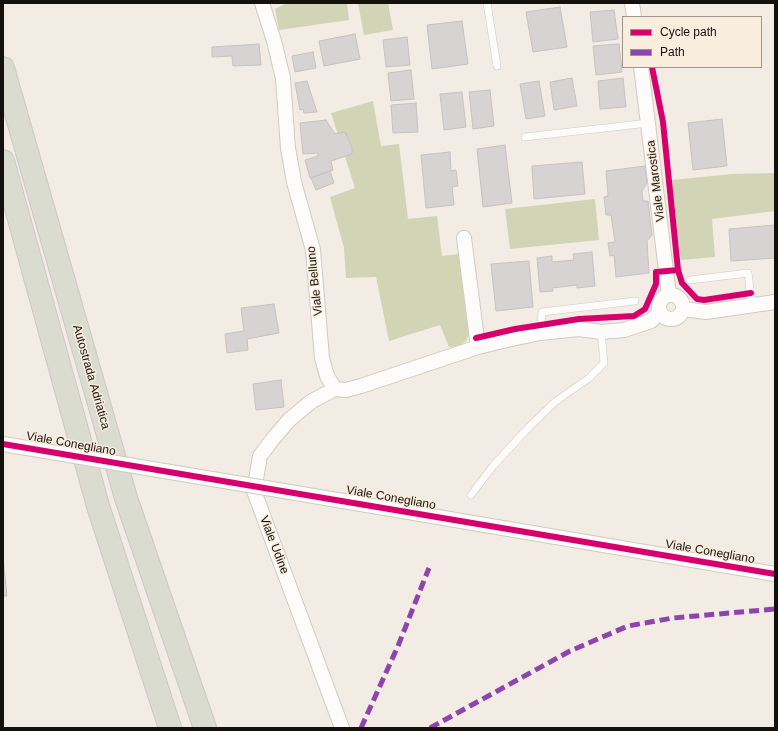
<!DOCTYPE html>
<html>
<head>
<meta charset="utf-8">
<style>
	body { margin:0 }
	#map { position:relative; width:778px; height:731px; overflow:hidden; background:#f3ece4; font-family:Arial,sans-serif }
	canvas { display:block }
	.frame { position:absolute; inset:0; border:4px solid #14100b; pointer-events:none }
	.legend { position:absolute; left:622px; top:16px; width:140px; height:52px; box-sizing:border-box; background:#f9edde; border:1px solid #9d958a; margin:0; padding:5px 7px; list-style:none; font-size:12px; color:#14100b }
	.legend li { display:flex; align-items:center; gap:8px; height:20px }
	.legend b { width:20px; border:1px solid #9d958a }
</style>
</head>
<body>
<div id="map">
<canvas width="778" height="731"></canvas>
<div class="frame"></div>
<ul class="legend">
<li><b style="height:5px;background:#d6006c"></b>Cycle path</li>
<li><b style="height:5px;background:#8e44ad"></b>Path</li>
</ul>
</div>
<script>
const ctx = document.querySelector('canvas').getContext('2d');
ctx.lineJoin = 'round';
function fillPath(path, color) {
  ctx.fillStyle = color;
  ctx.fill(path, 'evenodd');
}
function shape(rows) {
  const path = new Path2D();
  for (const r of rows) {
    if (r.length === 3) {
      path.moveTo(r[0] + r[2], r[1]);
      path.arc(r[0], r[1], r[2], 0, 2 * Math.PI);
      continue;
    }
    path.moveTo(r[0], r[1]);
    for (let i = 2; i < r.length; i += 2) path.lineTo(r[i], r[i + 1]);
  }
  return path;
}
function trace(path, color, width, dash) {
  ctx.strokeStyle = color;
  ctx.lineWidth = width;
  ctx.lineCap = dash ? 'butt' : 'round';
  ctx.setLineDash(dash || []);
  ctx.stroke(path);
}
function label(font, color, halo, rows, align = 'center') {
  ctx.font = font + ' Arial,sans-serif';
  ctx.lineWidth = 3;
  ctx.setLineDash([]);
  ctx.textBaseline = 'middle';
  ctx.strokeStyle = halo;
  ctx.fillStyle = color;
  for (const [text, x, y, turn = 0] of rows) {
    ctx.save();
    ctx.translate(x, y);
    ctx.rotate((+turn || 0) * Math.PI / 180);
    ctx.textAlign = isNaN(turn) ? turn : align;
    if (halo) ctx.strokeText(text, 0, 0);
    ctx.fillText(text, 0, 0);
    ctx.restore();
  }
}
fillPath(shape([
	[287,3,347,3,349,20,279,30,275,9],
	[358,3,388,3,393,30,364,35],
	[373,101,381,146,399,144,408,219,437,216,442,256,459,254,470,333,466,341,460,346,449,347,440,325,389,341,376,277,346,278,344,248,330,197,355,188,331,113],
	[775,173,775,211,712,219,715,257,681,260,671,180,733,174],
	[595,199,599,240,510,249,505,209]
]), '#d2d4b6');
const building = shape([
	[560,7,567,47,533,52,526,12,560,7],
	[614,10,618,39,593,42,590,12,614,10],
	[462,21,468,64,432,69,427,25,462,21],
	[355,34,360,59,324,66,319,41,355,34],
	[407,37,410,65,386,67,383,40,407,37],
	[259,44,261,65,233,66,232,56,212,57,212,47,259,44],
	[619,44,622,72,596,75,593,46,619,44],
	[313,52,316,68,295,72,292,56,313,52],
	[411,70,414,99,391,101,388,73,411,70],
	[572,78,577,106,554,110,550,82,572,78],
	[623,78,626,107,600,109,598,81,623,78],
	[307,81,317,112,304,113,303,109,300,110,295,83,307,81],
	[539,81,545,116,526,119,520,84,539,81],
	[490,90,494,126,473,129,469,92,490,90],
	[462,92,466,127,444,130,440,94,462,92],
	[416,103,418,132,393,133,391,105,416,103],
	[722,119,727,166,693,170,688,123,722,119],
	[326,120,335,134,345,132,352,148,352,154,331,161,333,170,310,178,305,160,318,156,318,153,303,154,300,123,326,120],
	[505,145,512,203,483,207,477,149,505,145],
	[450,152,451,171,456,170,458,186,452,187,454,205,426,208,421,155,450,152],
	[582,162,585,194,534,199,532,166,582,162],
	[645,166,647,183,642,191,643,201,648,201,652,235,647,241,649,273,616,277,614,255,610,256,608,243,615,242,611,215,606,215,604,197,608,196,606,171,645,166],
	[330,171,334,183,316,190,311,178,330,171],
	[775,225,775,258,731,261,729,229,775,225],
	[592,252,595,286,577,288,577,285,552,288,553,291,540,292,537,258,552,256,552,262,574,260,573,254,592,252],
	[529,261,533,307,496,311,491,264,529,261],
	[274,304,279,333,247,339,248,350,227,353,225,334,244,331,241,308,274,304],
	[281,380,284,407,256,410,253,384,281,380],
	[3,557,7,596,3,596,3,557]
]);
fillPath(building, '#d6d3d2');
trace(building, '#c5c2c1', 1);
const service = shape([
	[487,3,497,66],
	[525,137,649,123],
	[690,280,748,273,752,306],
	[540,333,542,312,635,301],
	[471,495,493,466,530,426,555,402,589,378,604,363,601,332]
]);
const minor = shape([
	[262,3,274,41,283,78,288,148,294,182,313,250,322,358,327,376,335,389,346,390,361,386,478,347,507,340,540,333,579,329,601,332,624,330,651,321,660,312],
	[632,3,634,17],
	[641,67,669,295],
	[464,238,478,347],
	[671,307,12],
	[683,309,706,312,775,302],
	[335,389,312,401,289,420,272,440,260,456,254,491,342,728],
	[272,489,775,574]
]);
const motorway = shape([
	[3,68,126,498,205,728],
	[3,161,98,506,170,728]
]);
trace(service, '#d0cac3', 8);
trace(minor, '#d0cac3', 16);
trace(motorway, '#ccc8c5', 24);
trace(service, '#fdfcfb', 7);
trace(minor, '#fdfcfb', 14);
trace(motorway, '#dbdcd0', 22);
const minorBridge = shape([
	[3,444,272,489]
]);
trace(minorBridge, '#d0cac3', 16, []);
trace(minorBridge, '#fdfcfb', 14);
trace(shape([
	[361,728,398,646,429,568],
	[430,728,570,651,628,626,673,618,775,609]
]), '#8e44ad', 5, [10, 5]);
trace(shape([
	[652,67,663,122,678,270],
	[476,338,515,329,579,319,634,316,645,309,656,284,656,272,678,270,682,283,697,299,704,300,751,293],
	[3,444,775,574]
]), '#d6006c', 6);
label('12px', '#14100b', '#f9edde', [
	["Viale Marostica",656,181,-97],
	["Viale Belluno",315,281,-96],
	["Autostrada Adriatica",91,377,74],
	["Viale Conegliano",71,444,10],
	["Viale Conegliano",391,498,10],
	["Viale Udine",274,545,69],
	["Viale Conegliano",710,552,10]
]);
</script>
</body>
</html>
